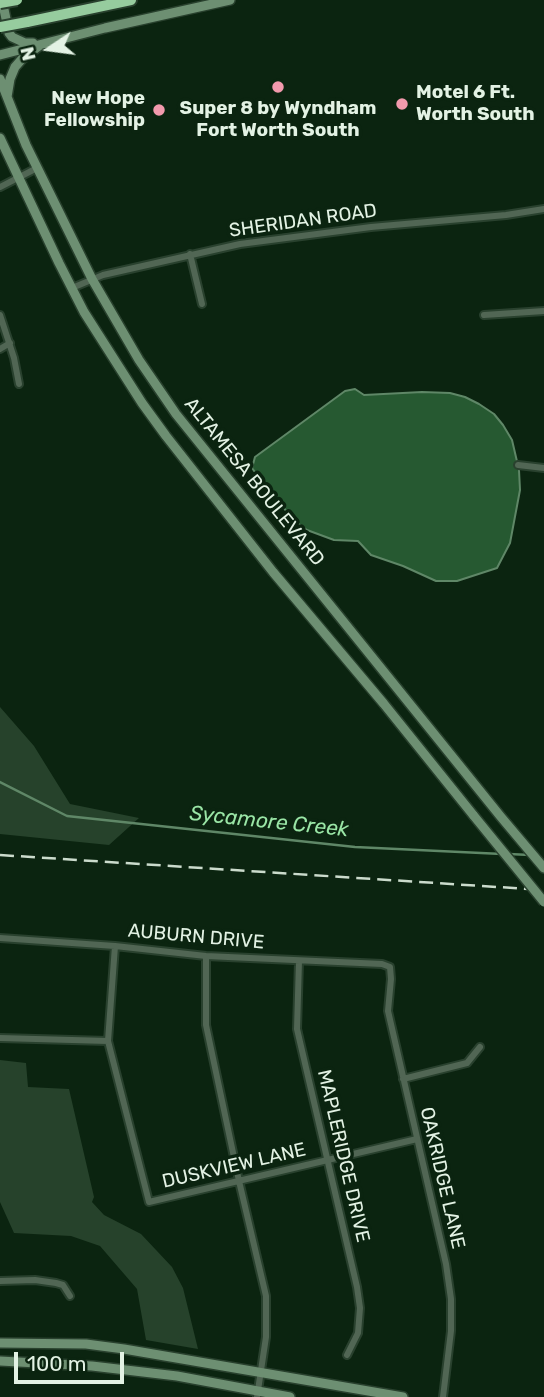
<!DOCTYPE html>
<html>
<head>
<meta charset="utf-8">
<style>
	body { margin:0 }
	#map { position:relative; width:544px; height:1397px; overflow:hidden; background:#0b2410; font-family:Rubik,sans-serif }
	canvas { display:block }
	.north { position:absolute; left:14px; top:14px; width:70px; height:70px; -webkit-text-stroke:5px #0b2410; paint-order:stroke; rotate:257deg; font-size:19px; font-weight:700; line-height:28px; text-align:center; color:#e3f2e4 }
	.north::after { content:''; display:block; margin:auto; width:24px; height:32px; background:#e3f2e4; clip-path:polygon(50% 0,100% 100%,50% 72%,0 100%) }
	.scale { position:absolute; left:14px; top:1352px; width:110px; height:32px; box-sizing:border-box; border:4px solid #e3f2e4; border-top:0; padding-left:9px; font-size:21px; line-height:24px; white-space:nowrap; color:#e3f2e4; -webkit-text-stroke:5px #0b2410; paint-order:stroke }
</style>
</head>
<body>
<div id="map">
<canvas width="544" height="1397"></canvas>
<div class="north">N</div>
<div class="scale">100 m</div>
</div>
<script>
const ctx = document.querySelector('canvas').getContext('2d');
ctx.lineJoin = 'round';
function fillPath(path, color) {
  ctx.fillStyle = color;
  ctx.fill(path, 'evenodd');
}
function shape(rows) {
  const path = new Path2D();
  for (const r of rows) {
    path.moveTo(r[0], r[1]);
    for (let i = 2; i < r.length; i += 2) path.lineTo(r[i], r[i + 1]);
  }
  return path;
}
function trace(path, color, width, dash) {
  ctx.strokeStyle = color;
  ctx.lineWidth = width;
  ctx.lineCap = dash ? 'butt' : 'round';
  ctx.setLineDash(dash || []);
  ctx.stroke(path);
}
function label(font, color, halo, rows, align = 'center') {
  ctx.font = font + ' Rubik,sans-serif';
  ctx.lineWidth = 7;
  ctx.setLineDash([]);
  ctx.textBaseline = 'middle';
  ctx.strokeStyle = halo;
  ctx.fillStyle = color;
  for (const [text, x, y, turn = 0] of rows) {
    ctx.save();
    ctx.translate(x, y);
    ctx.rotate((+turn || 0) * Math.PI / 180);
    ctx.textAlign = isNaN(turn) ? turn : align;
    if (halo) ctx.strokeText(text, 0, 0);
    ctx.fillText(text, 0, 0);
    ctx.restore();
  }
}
fillPath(shape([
	[0,707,34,746,70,804,139,818,109,845,0,834],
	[0,1060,26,1063,28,1087,69,1089,94,1197,92,1202,104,1215,141,1234,172,1267,183,1288,198,1349,146,1340,137,1289,100,1246,71,1236,14,1233,0,1202]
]), '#26422b');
const water = shape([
	[355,389,364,395,422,392,450,393,465,397,479,404,494,414,503,425,512,440,519,470,520,490,510,543,497,568,457,581,436,581,403,566,371,555,358,541,334,540,307,530,296,522,267,489,252,468,255,457,345,391,355,389]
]);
fillPath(water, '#265931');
trace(water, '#5f8767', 2);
trace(shape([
	[0,782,67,816,355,847,502,854],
	[509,854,530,855]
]), '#5f8767', 2.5);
const minor = shape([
	[0,187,37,168],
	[190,254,202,304],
	[72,288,103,275,240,244,371,227,506,215,544,209],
	[0,315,14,358,19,384],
	[484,315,544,311],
	[0,349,10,343],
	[518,465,544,468],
	[0,938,115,946,206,956,382,964,390,967,391,979,388,1011,446,1264,451,1299,451,1331,443,1397],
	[115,946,108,1041,149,1202,417,1139],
	[206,956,206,1025,239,1181,266,1296,266,1337,257,1397],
	[299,961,297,1029,357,1287,360,1308,358,1333,347,1355],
	[0,1038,108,1041],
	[403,1079,467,1063,480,1047],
	[0,1281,35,1280,56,1283,63,1285,70,1296]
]);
const secondary = shape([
	[2,0,9,33,12,37,25,43,33,43],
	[0,55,105,28,230,0],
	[0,79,26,145,92,279,139,360,176,414,501,817,544,868],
	[7,97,10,79,15,67,22,59,39,46],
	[0,138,59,263,84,312,142,403,166,436,273,572,384,704,474,816],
	[0,1343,86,1344,124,1349,403,1397],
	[0,1361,92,1366,177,1376,290,1397]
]);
const motorway = shape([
	[27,22,131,0]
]);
trace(minor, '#29412e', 10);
trace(secondary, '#29412e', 12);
trace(motorway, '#29412e', 14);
trace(minor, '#516654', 6);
trace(secondary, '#6d8f72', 9);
trace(motorway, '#96cc9e', 10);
trace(shape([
	[0,855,544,890]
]), '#cbdbcc', 2.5, [14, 7]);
const secondaryBridge = shape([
	[474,816,544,902]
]);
const motorwayBridge = shape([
	[0,3,17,0],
	[0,27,27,22]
]);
trace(secondaryBridge, '#29412e', 12, []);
trace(motorwayBridge, '#29412e', 14, []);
trace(secondaryBridge, '#6d8f72', 9);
trace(motorwayBridge, '#96cc9e', 10);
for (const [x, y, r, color] of [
	[278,87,7,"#f29aad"],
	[402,104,7,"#f29aad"],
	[159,110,7,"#f29aad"]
]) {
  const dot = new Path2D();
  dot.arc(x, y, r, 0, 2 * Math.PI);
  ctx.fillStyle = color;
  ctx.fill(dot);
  trace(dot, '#0b2410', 2.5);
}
label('bold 19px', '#e3f2e4', '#0b2410', [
	["Motel 6 Ft.",416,93],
	["Worth South",416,115],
	["New Hope",145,99,"right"],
	["Fellowship",145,121,"right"],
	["Super 8 by Wyndham",278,109,"center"],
	["Fort Worth South",278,131,"center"]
], 'left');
label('19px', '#e3f2e4', '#0b2410', [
	["SHERIDAN ROAD",303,221,-8],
	["ALTAMESA BOULEVARD",254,482,51],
	["AUBURN DRIVE",196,937,5],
	["MAPLERIDGE DRIVE",343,1156,77],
	["DUSKVIEW LANE",234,1166,-13],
	["OAKRIDGE LANE",442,1178,77]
]);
label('italic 21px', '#9ae6a6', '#0b2410', [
	["Sycamore Creek",269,822,6]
]);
</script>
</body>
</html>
